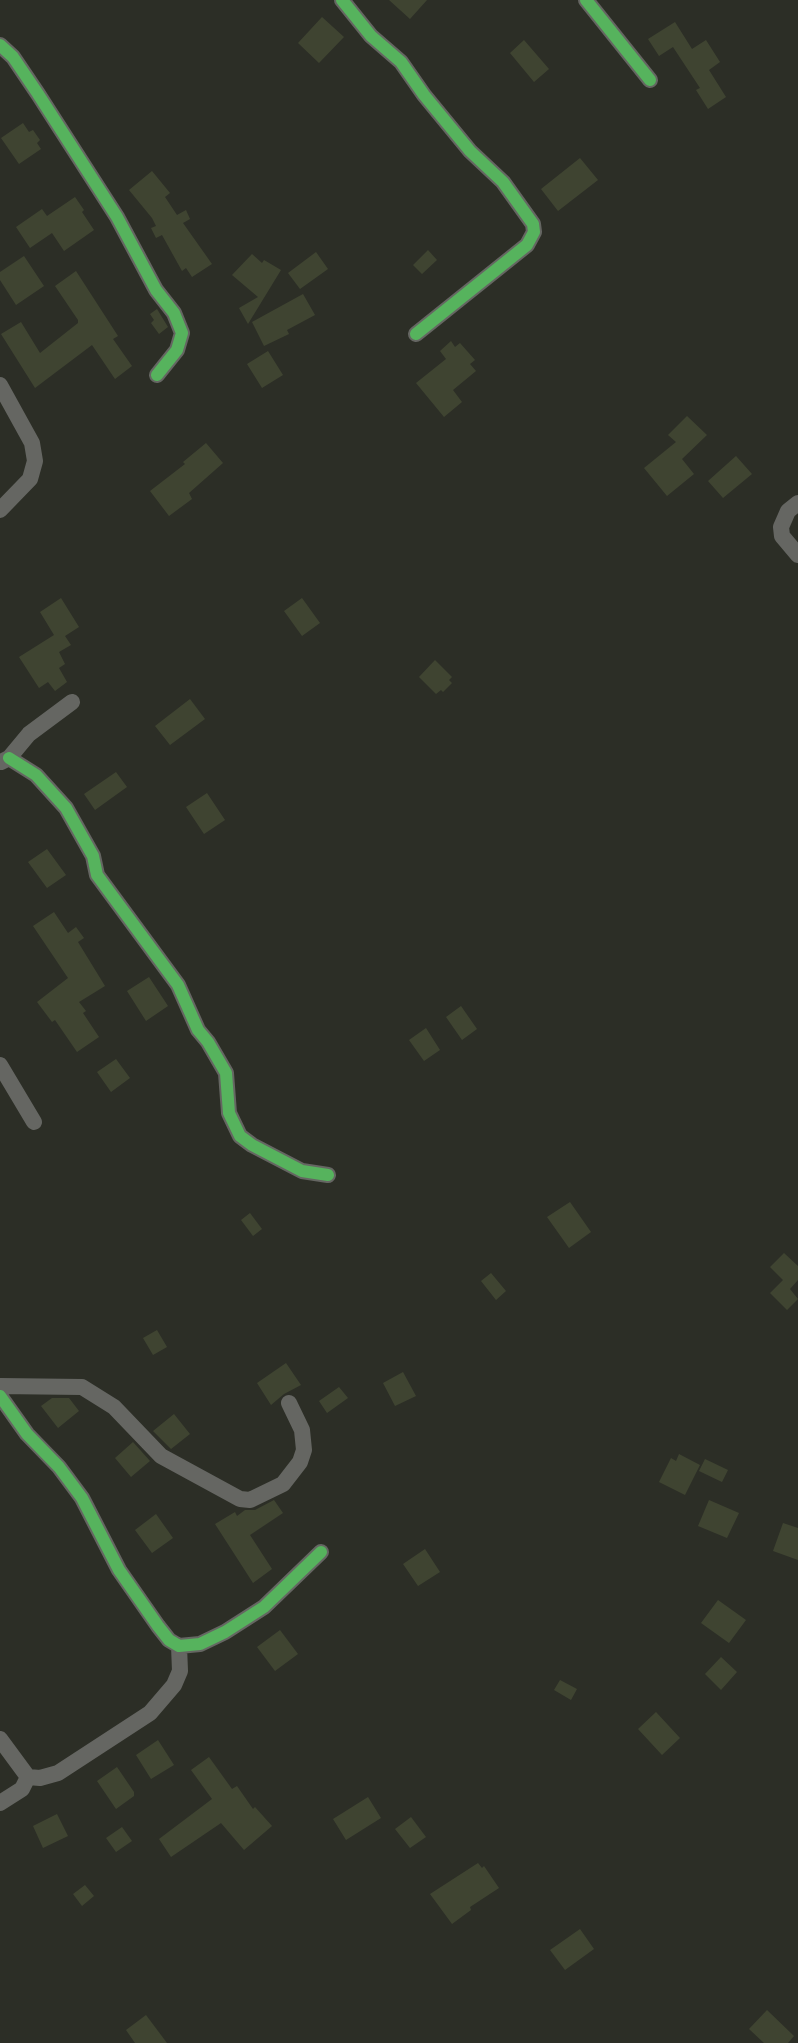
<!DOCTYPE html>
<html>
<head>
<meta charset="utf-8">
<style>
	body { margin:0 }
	canvas { display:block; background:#2c2e26 }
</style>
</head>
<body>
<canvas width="798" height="2043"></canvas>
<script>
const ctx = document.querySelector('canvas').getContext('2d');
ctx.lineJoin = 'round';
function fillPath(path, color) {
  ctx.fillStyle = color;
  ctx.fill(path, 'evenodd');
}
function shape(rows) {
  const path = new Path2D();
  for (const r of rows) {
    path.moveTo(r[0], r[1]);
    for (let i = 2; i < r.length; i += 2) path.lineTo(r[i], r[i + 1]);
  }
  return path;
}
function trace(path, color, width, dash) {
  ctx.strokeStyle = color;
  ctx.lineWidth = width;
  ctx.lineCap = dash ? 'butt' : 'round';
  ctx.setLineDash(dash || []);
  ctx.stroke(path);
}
fillPath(shape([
	[389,0,427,0,410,19],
	[322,17,344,37,319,63,298,43],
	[675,22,692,49,706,40,720,62,709,70,726,97,708,109,696,90,700,88,673,47,659,56,648,39],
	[524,40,549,69,534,82,510,53],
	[23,123,29,132,33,130,40,140,37,143,41,149,19,164,1,138],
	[580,158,598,180,558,211,541,189],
	[152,171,170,193,165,197,177,215,186,210,190,219,183,223,212,264,192,277,186,268,182,271,162,235,156,238,151,228,156,226,152,218,129,190],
	[75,197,84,210,82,212,94,230,64,251,52,233,30,248,16,227,42,209,47,216],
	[428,250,437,260,422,274,413,265],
	[316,252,328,269,300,289,288,273],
	[252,254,262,263,264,260,281,270,248,324,239,308,258,297,232,275],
	[24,256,44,286,16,305,0,280,0,272],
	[76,271,118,336,113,339,132,366,115,379,92,345,35,388,1,334,21,322,40,353,78,323,78,320,55,286],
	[303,294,315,315,287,330,289,334,264,346,252,322],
	[157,309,168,327,159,334,151,323,154,320,150,314],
	[451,341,455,347,460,343,475,360,470,364,476,371,453,390,462,402,444,417,416,383,446,359,440,351],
	[268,351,283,375,262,388,247,364],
	[687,416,707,435,682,459,694,474,667,496,644,468,676,442,668,435],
	[206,443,223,463,189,493,192,499,169,516,150,491,185,464,183,462],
	[736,456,752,474,723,498,708,481],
	[61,598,79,627,65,636,71,645,59,652,65,664,59,668,67,682,55,691,48,682,39,688,19,657,54,635,40,612],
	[302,598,320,623,302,636,284,611],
	[435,660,452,677,449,680,452,683,443,692,441,690,436,694,419,677],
	[190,699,205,719,170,745,155,726],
	[116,772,127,787,95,810,84,794],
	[207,793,225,820,204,834,186,807],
	[47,849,66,875,47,888,28,862],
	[54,912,68,933,76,927,84,938,78,942,105,986,79,1002,86,1011,83,1013,99,1037,77,1052,55,1020,52,1022,37,1002,68,978,33,926],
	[149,977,168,1006,146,1021,127,991],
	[461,1006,477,1029,462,1040,446,1017],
	[426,1028,440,1050,424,1061,409,1040],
	[116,1059,130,1078,111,1092,97,1072],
	[570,1202,591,1232,569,1248,547,1217],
	[250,1213,262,1229,253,1236,241,1220],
	[784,1253,798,1266,798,1280,790,1289,798,1299,787,1310,770,1293,783,1280,770,1267],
	[491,1273,506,1291,496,1300,481,1281],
	[157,1330,167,1347,153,1355,143,1338],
	[286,1363,301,1385,284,1394,271,1405,257,1383],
	[403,1372,416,1396,395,1406,383,1383],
	[339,1387,348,1398,327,1413,319,1401],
	[52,1398,69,1398,79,1411,58,1428,41,1406],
	[174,1414,190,1434,171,1449,153,1431],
	[133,1442,150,1461,131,1477,115,1458],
	[679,1454,700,1465,685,1495,659,1482,671,1458,676,1461],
	[705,1459,728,1470,722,1482,699,1471],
	[274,1500,283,1513,250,1535,272,1569,253,1583,215,1524,235,1512,237,1516,245,1510,255,1510],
	[709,1500,739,1513,727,1538,698,1526],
	[156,1514,173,1538,152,1553,135,1530],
	[783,1523,798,1528,798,1560,773,1551],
	[425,1549,440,1572,418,1586,403,1564],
	[718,1600,746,1620,729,1643,701,1623],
	[280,1630,298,1654,275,1671,257,1647],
	[721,1657,737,1672,721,1690,705,1674],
	[560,1680,577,1689,571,1700,554,1690],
	[656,1712,680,1738,662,1755,638,1729],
	[158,1740,174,1765,151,1779,136,1755],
	[209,1757,232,1789,237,1786,253,1809,255,1807,272,1826,244,1850,221,1823,171,1857,159,1839,212,1799,191,1770],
	[117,1767,134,1792,134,1796,116,1809,97,1781],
	[368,1797,381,1818,346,1840,333,1819],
	[57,1814,68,1836,43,1848,33,1826],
	[411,1817,426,1837,410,1848,395,1829],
	[122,1827,132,1841,116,1852,106,1838],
	[478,1863,482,1868,484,1866,499,1888,470,1907,471,1910,452,1924,430,1894],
	[85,1885,94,1896,82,1906,73,1894],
	[580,1929,594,1949,565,1970,550,1950],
	[767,2010,794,2036,788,2043,764,2043,749,2029],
	[146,2015,167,2043,135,2043,126,2030]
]), '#3f4431');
trace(shape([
	[342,0,371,36,401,62,424,95,470,151,503,182,533,224,534,232,527,245,416,334],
	[586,0,650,80],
	[0,45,13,57,38,94,117,217,156,290,174,313,182,333,177,350,157,375],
	[0,385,32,443,35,461,30,479,0,510],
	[798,503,788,511,781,527,782,536,798,555],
	[9,758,36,775,66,808,93,856,97,875,178,985,198,1030,208,1042,226,1073,229,1113,240,1136,252,1145,302,1171,328,1175],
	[1,762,9,758,29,734,72,702],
	[0,1065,34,1122],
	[0,1386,82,1387,114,1407,161,1456,240,1499,250,1500,283,1484,300,1462,304,1450,302,1430,289,1403],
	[0,1396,27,1434,59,1467,82,1498,119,1570,158,1626,169,1640,179,1646,200,1644,225,1632,264,1607,321,1552],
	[0,1739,28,1777,22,1789,0,1803],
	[28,1777,40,1778,58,1773,150,1713,174,1685,180,1671,179,1646]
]), '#656662', 16);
trace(shape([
	[342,0,371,36,401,62,424,95,470,151,503,182,533,224,534,232,527,245,416,334],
	[586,0,650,80],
	[0,45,13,57,38,94,117,217,156,290,174,313,182,333,177,350,157,375],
	[9,758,36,775,66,808,93,856,97,875,178,985,198,1030,208,1042,226,1073,229,1113,240,1136,252,1145,302,1171,328,1175],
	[0,1396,27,1434,59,1467,82,1498,119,1570,158,1626,169,1640,179,1646,200,1644,225,1632,264,1607,321,1552]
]), '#56b35d', 12);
</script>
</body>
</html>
